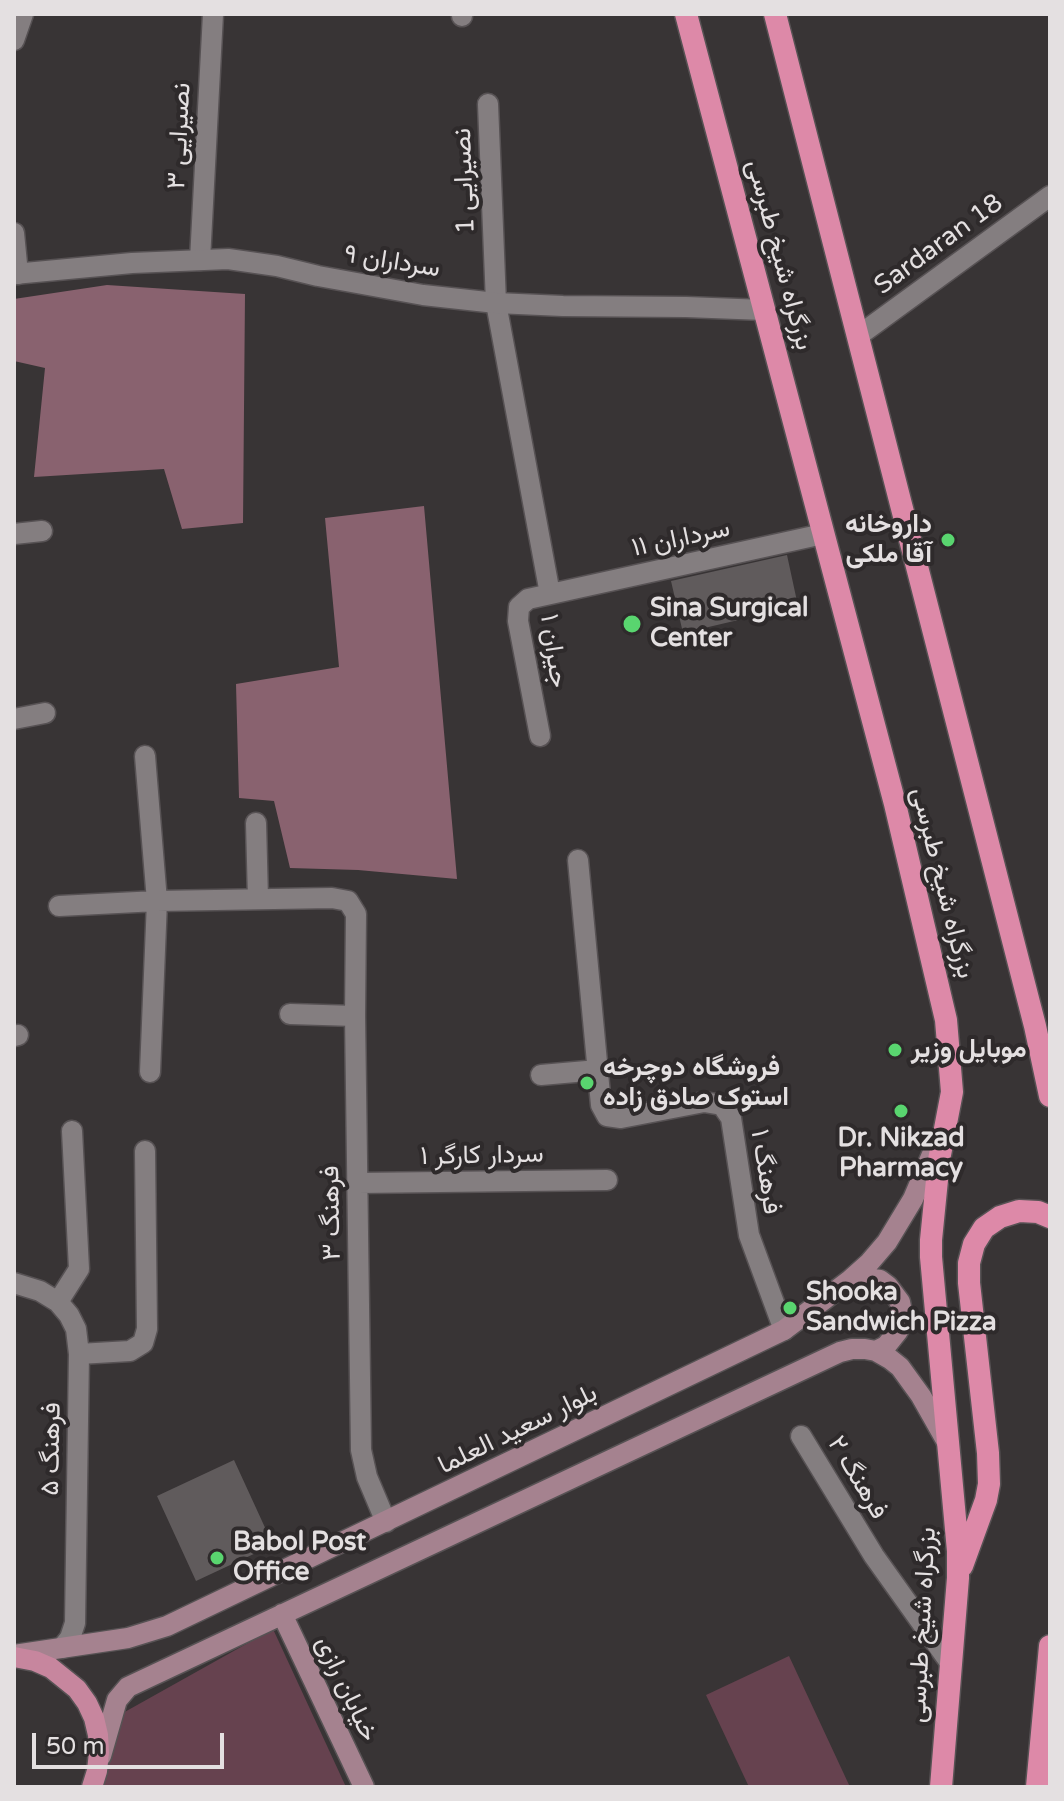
<!DOCTYPE html>
<html>
<head>
<meta charset="utf-8">
<style>
	body { margin:0 }
	#map { position:relative; width:1064px; height:1801px; overflow:hidden; background:#383435; font-family:"Varela Round",sans-serif }
	canvas { display:block }
	.frame { position:absolute; inset:0; border:16px solid #e4e0e1; pointer-events:none }
	.scale { position:absolute; left:32px; top:1733px; width:192px; height:36px; box-sizing:border-box; border:4px solid #e4e0e1; border-top:0; padding-left:10px; font-size:24px; line-height:28px; white-space:nowrap; color:#e4e0e1; -webkit-text-stroke:6px #2e2a2b; paint-order:stroke }
</style>
</head>
<body>
<div id="map">
<canvas width="1064" height="1801"></canvas>
<div class="frame"></div>
<div class="scale">50 m</div>
</div>
<script>
const ctx = document.querySelector('canvas').getContext('2d');
ctx.lineJoin = 'round';
function fillPath(path, color) {
  ctx.fillStyle = color;
  ctx.fill(path, 'evenodd');
}
function shape(rows) {
  const path = new Path2D();
  for (const r of rows) {
    path.moveTo(r[0], r[1]);
    for (let i = 2; i < r.length; i += 2) path.lineTo(r[i], r[i + 1]);
  }
  return path;
}
function trace(path, color, width, dash) {
  ctx.strokeStyle = color;
  ctx.lineWidth = width;
  ctx.lineCap = dash ? 'butt' : 'round';
  ctx.setLineDash(dash || []);
  ctx.stroke(path);
}
function label(font, color, halo, rows, align = 'center') {
  ctx.font = font + ' "Varela Round",Vazirmatn,sans-serif';
  ctx.lineWidth = 8;
  ctx.setLineDash([]);
  ctx.textBaseline = 'middle';
  ctx.strokeStyle = halo;
  ctx.fillStyle = color;
  for (const [text, x, y, turn = 0] of rows) {
    ctx.save();
    ctx.translate(x, y);
    ctx.rotate((+turn || 0) * Math.PI / 180);
    ctx.textAlign = isNaN(turn) ? turn : align;
    if (halo) ctx.strokeText(text, 0, 0);
    ctx.fillText(text, 0, 0);
    ctx.restore();
  }
}
fillPath(shape([
	[273,1629,346,1787,87,1787,105,1723],
	[789,1656,850,1787,749,1787,706,1695]
]), '#66424f');
fillPath(shape([
	[107,285,245,294,243,523,182,529,164,469,34,477,45,368,14,361,14,299],
	[424,506,457,879,358,870,290,868,274,801,239,798,236,684,339,667,325,518]
]), '#89626f');
fillPath(shape([
	[787,555,798,606,683,633,671,581],
	[234,1460,273,1545,196,1581,157,1496]
]), '#605b5c');
const minor = shape([
	[462,16,462,14],
	[14,40,23,14],
	[488,104,496,303,550,594],
	[14,233,18,274],
	[200,260,213,14],
	[858,336,1050,196],
	[14,534,42,531],
	[14,719,45,713],
	[540,736,518,621,519,607,528,599,823,534],
	[145,756,157,901,150,1072],
	[256,823,258,899],
	[578,860,601,1105,607,1116,621,1118,704,1102,722,1105,731,1118,749,1235,784,1330],
	[59,906,157,901,332,898,348,901,356,914,355,1016,361,1450,367,1477,386,1522],
	[290,1014,355,1016],
	[14,1036,18,1035],
	[541,1075,598,1070],
	[358,1183,607,1180],
	[14,1283,40,1291,58,1302,69,1315,76,1329,79,1354,75,1623,70,1638,62,1648],
	[58,1302,79,1269,72,1131],
	[79,1354,130,1351,143,1343,147,1329,145,1151],
	[801,1436,874,1556,951,1664]
]);
const tertiary = shape([
	[14,274,132,263,228,259,277,266,318,276,423,295,496,303,563,306,686,307,764,310]
]);
const secondary = shape([
	[850,1280,860,1277,880,1280,888,1286,900,1302,902,1312,898,1331,886,1346,876,1351],
	[282,1614,364,1787],
	[14,1655,128,1638,167,1626,784,1330,850,1280,869,1263,887,1242,913,1199,936,1145],
	[101,1756,117,1700,128,1687,840,1352,852,1349,865,1349,876,1351,890,1359,900,1367,921,1396,947,1442]
]);
const primary = shape([
	[14,1657,35,1661,51,1668,77,1689,87,1703,94,1718,98,1735,99,1752,97,1771,92,1787]
]);
const trunk = shape([
	[686,14,895,804,946,1020,952,1092,939,1160,931,1240,931,1257,958,1551,958,1578,941,1787],
	[775,14,1035,1026,1050,1096],
	[962,1566,986,1500,989,1484,988,1453,969,1283,969,1263,974,1244,984,1228,1000,1217,1019,1211,1038,1212,1050,1217],
	[1037,1787,1050,1646]
]);
trace(minor, '#575254', 23);
trace(tertiary, '#575254', 23);
trace(secondary, '#575254', 23);
trace(primary, '#575254', 23);
trace(trunk, '#575254', 25);
trace(minor, '#847e80', 20);
trace(tertiary, '#847e80', 20);
trace(secondary, '#a5828f', 20);
trace(primary, '#c7869e', 20);
trace(trunk, '#dd89a8', 22);
for (const [x, y, r, color] of [
	[948,540,8,"#59d56f"],
	[632,624,10,"#59d56f"],
	[895,1050,8,"#59d56f"],
	[587,1083,8,"#59d56f"],
	[901,1111,8,"#59d56f"],
	[790,1308,8,"#59d56f"],
	[217,1558,8,"#59d56f"]
]) {
  const dot = new Path2D();
  dot.arc(x, y, r, 0, 2 * Math.PI);
  ctx.fillStyle = color;
  ctx.fill(dot);
  trace(dot, '#2e2a2b', 3);
}
label('26px', '#e4e0e1', '#2e2a2b', [
	["نصیرایی ۳",180,136,-87],
	["نصیرایی 1",465,181,-92],
	["Sardaran 18",939,245,-36],
	["بزرگراه شیخ طبرسی",779,255,75],
	["سرداران ۹",392,262,9],
	["سرداران ۱۱",681,539,-12],
	["جیران ۱",553,651,82],
	["بزرگراه شیخ طبرسی",942,883,76],
	["سردار کارگر ۱",482,1156,-1],
	["فرهنگ ۱",765,1172,81],
	["فرهنگ ۳",332,1213,-91],
	["بلوار سعید العلما",518,1430,-26],
	["فرهنگ ۵",52,1449,-89],
	["فرهنگ ۲",857,1478,59],
	["بزرگراه شیخ طبرسی",923,1625,-87],
	["خیابان رازی",346,1689,65]
]);
label('bold 26px', '#e4e0e1', '#2e2a2b', [
	["داروخانه",932,525,"right"],
	["آقا ملکی",932,555,"right"],
	["Sina Surgical",650,609],
	["Center",650,639],
	["موبایل وزیر",911,1050],
	["فروشگاه دوچرخه",603,1068],
	["استوک صادق زاده",603,1098],
	["Dr. Nikzad",901,1139,"center"],
	["Pharmacy",901,1169,"center"],
	["Shooka",806,1293],
	["Sandwich Pizza",806,1323],
	["Babol Post",233,1543],
	["Office",233,1573]
], 'left');
</script>
</body>
</html>
